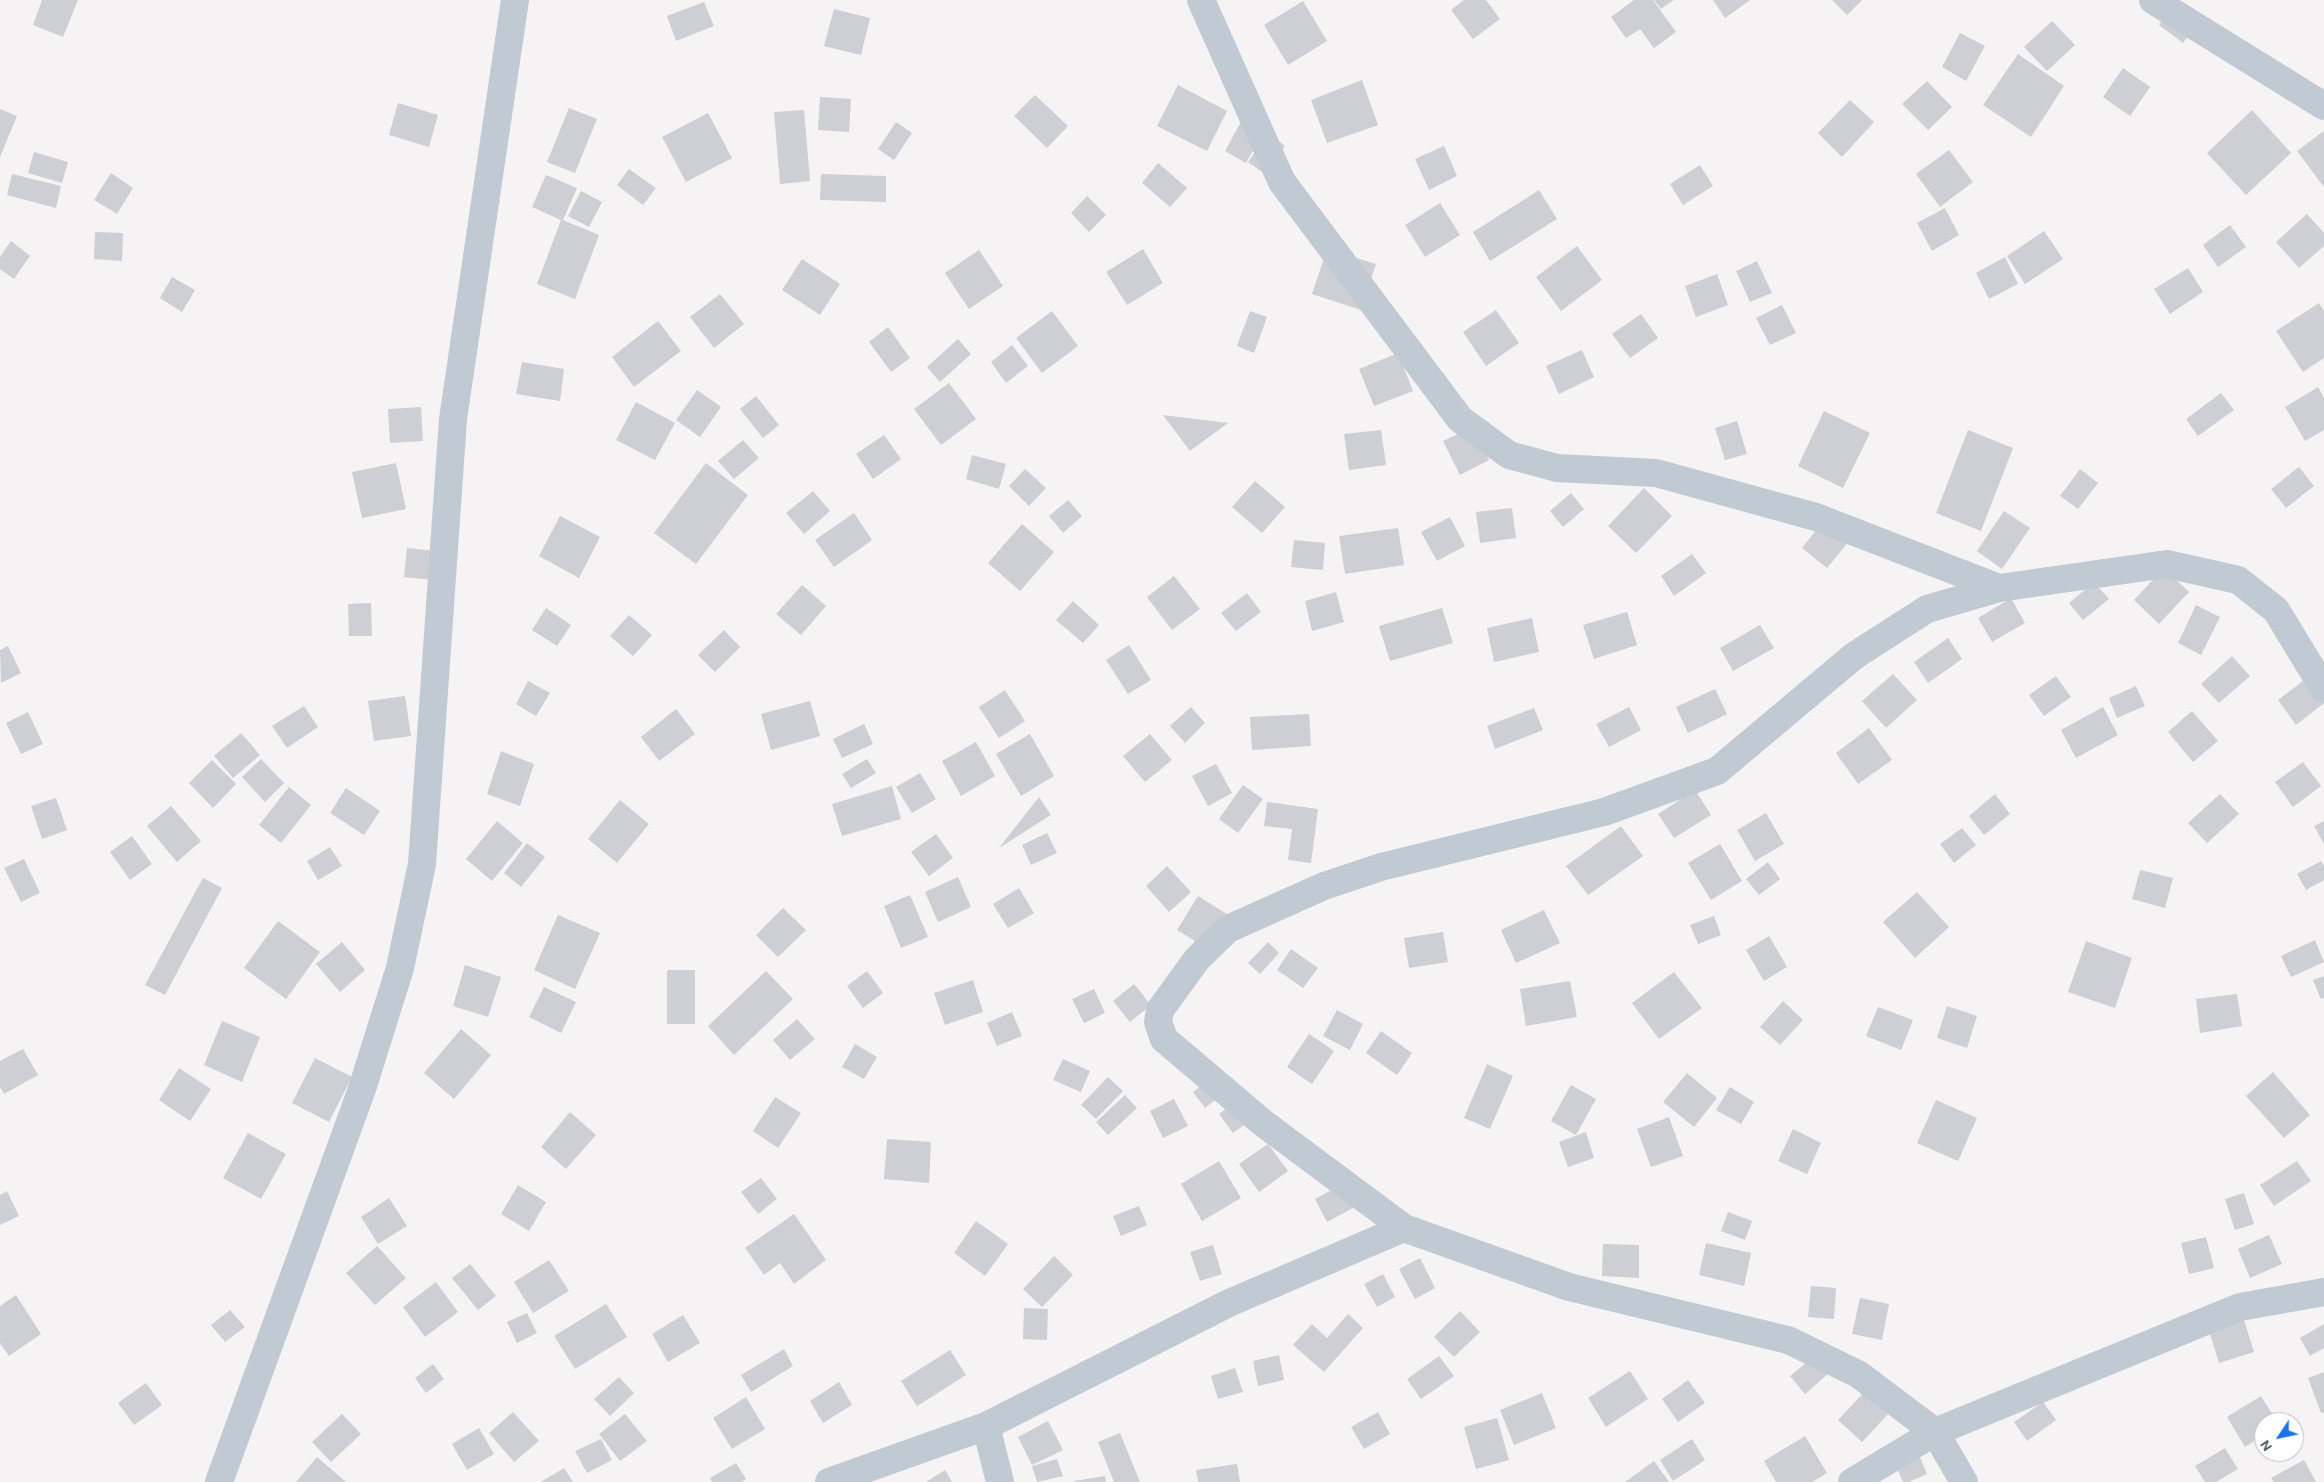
<!DOCTYPE html>
<html>
<head>
<meta charset="utf-8">
<style>
	body { margin:0 }
	#map { position:relative; width:2324px; height:1482px; overflow:hidden; background:#f5f3f3; font-family:Overpass,sans-serif }
	canvas { display:block }
	.north { position:absolute; left:2254px; top:1412px; width:50px; height:50px; box-sizing:border-box; background:#fff; border:1px solid #b7bbc0; border-radius:50%; rotate:236deg; font-size:14px; font-weight:700; line-height:20px; text-align:center; color:#4a5661 }
	.north::after { content:''; display:block; margin:auto; width:18px; height:22px; background:#1a73e8; clip-path:polygon(50% 0,100% 100%,50% 72%,0 100%) }
</style>
</head>
<body>
<div id="map">
<canvas width="2324" height="1482"></canvas>
<div class="north">N</div>
</div>
<script>
const ctx = document.querySelector('canvas').getContext('2d');
ctx.lineJoin = 'round';
function fillPath(path, color) {
  ctx.fillStyle = color;
  ctx.fill(path, 'evenodd');
}
function shape(rows) {
  const path = new Path2D();
  for (const r of rows) {
    path.moveTo(r[0], r[1]);
    for (let i = 2; i < r.length; i += 2) path.lineTo(r[i], r[i + 1]);
  }
  return path;
}
function trace(path, color, width, dash) {
  ctx.strokeStyle = color;
  ctx.lineWidth = width;
  ctx.lineCap = dash ? 'butt' : 'round';
  ctx.setLineDash(dash || []);
  ctx.stroke(path);
}
fillPath(shape([
	[42,0,78,0,63,37,33,25],
	[1464,0,1486,0,1500,19,1473,39,1451,10],
	[1634,0,1653,0,1676,32,1654,48,1640,29,1626,38,1611,17],
	[1654,0,1674,0,1661,9],
	[1713,0,1750,0,1725,18],
	[1832,0,1862,0,1847,15],
	[1303,1,1327,41,1288,65,1264,25],
	[704,2,714,26,676,41,667,16],
	[2174,4,2198,23,2183,43,2159,25],
	[834,9,870,18,861,55,824,46],
	[2052,21,2075,45,2047,71,2024,47],
	[1960,33,1985,46,1966,81,1942,67],
	[2018,54,2064,86,2031,137,1983,105],
	[2123,68,2150,87,2130,116,2103,97],
	[1362,80,1378,125,1327,143,1311,100],
	[1927,81,1952,107,1928,130,1902,104],
	[1178,85,1227,111,1207,151,1157,126],
	[1035,95,1068,126,1047,148,1014,116],
	[820,97,851,99,849,132,818,130],
	[1850,100,1874,122,1842,157,1818,133],
	[398,103,438,115,429,147,389,135],
	[569,108,597,119,575,173,547,162],
	[0,109,17,116,0,157],
	[804,110,810,181,780,184,774,112],
	[2252,110,2291,153,2246,195,2207,153],
	[708,113,732,158,686,182,662,137],
	[1242,120,1263,132,1246,163,1225,151],
	[896,122,912,133,894,160,878,149],
	[2324,131,2324,187,2297,151],
	[1268,133,1285,146,1265,174,1248,162],
	[1444,146,1457,176,1429,190,1415,159],
	[1949,150,1973,182,1940,207,1916,174],
	[34,152,68,162,62,183,28,173],
	[1158,163,1187,188,1170,207,1142,183],
	[1700,165,1713,186,1683,205,1670,184],
	[629,169,656,188,643,205,617,185],
	[111,173,133,188,117,214,94,200],
	[12,174,61,186,56,208,7,195],
	[821,174,886,176,886,202,820,200],
	[546,175,577,188,563,220,599,235,575,299,537,284,561,220,532,207],
	[1539,190,1557,219,1490,261,1473,232],
	[581,191,602,202,589,227,568,216],
	[1087,196,1106,215,1089,232,1071,213],
	[1440,203,1460,235,1425,257,1405,225],
	[1945,208,1959,235,1932,251,1917,223],
	[2307,214,2324,233,2324,246,2299,268,2276,242],
	[2230,225,2246,247,2218,267,2203,245],
	[2044,231,2063,259,2025,284,2007,256],
	[95,232,123,233,122,261,94,259],
	[11,241,30,256,14,279,0,269,0,257],
	[1577,246,1602,280,1561,311,1536,277],
	[1143,249,1163,283,1127,305,1106,272],
	[1327,249,1376,264,1361,310,1312,294],
	[979,250,1003,286,969,309,945,273],
	[2005,257,2018,284,1989,299,1976,273],
	[802,259,840,284,820,315,782,290],
	[1757,261,1772,293,1750,302,1736,271],
	[2188,268,2203,292,2170,314,2154,289],
	[1717,274,1728,305,1696,317,1685,286],
	[172,277,195,290,182,312,160,298],
	[720,294,744,324,714,348,690,317],
	[2319,303,2324,311,2324,358,2303,372,2276,331],
	[1782,305,1796,333,1770,345,1756,318],
	[1496,310,1519,343,1486,366,1463,332],
	[1052,311,1078,346,1042,373,1016,338],
	[1250,311,1267,317,1254,353,1237,346],
	[1641,314,1658,338,1630,358,1612,334],
	[658,321,681,351,634,387,612,357],
	[888,327,910,358,891,372,869,342],
	[958,339,971,354,940,382,927,367],
	[1012,345,1028,366,1006,383,991,362],
	[1582,350,1594,377,1559,394,1546,366],
	[1398,353,1413,391,1374,406,1359,369],
	[522,362,564,369,560,401,516,394],
	[949,383,976,419,941,445,914,409],
	[2318,387,2324,398,2324,430,2305,441,2285,407],
	[697,390,721,407,700,437,676,420],
	[2221,393,2234,410,2198,436,2186,419],
	[756,396,779,425,763,438,740,409],
	[636,402,675,423,655,460,616,440],
	[421,407,423,441,390,443,388,409],
	[1824,411,1870,433,1843,488,1798,466],
	[1163,415,1228,423,1190,451],
	[1737,421,1747,454,1725,460,1715,428],
	[1473,427,1489,460,1460,475,1443,441],
	[1381,430,1386,465,1349,470,1344,434],
	[1968,430,2013,448,1981,531,1936,513],
	[884,435,901,459,873,479,856,454],
	[743,440,759,458,734,479,718,461],
	[972,455,1006,464,999,489,966,479],
	[396,463,406,509,362,518,352,472],
	[706,463,748,495,696,564,654,533],
	[2299,467,2314,486,2286,508,2271,489],
	[1025,469,1046,488,1029,506,1009,486],
	[2080,469,2098,483,2078,509,2060,496],
	[1255,481,1285,507,1262,533,1232,507],
	[1644,488,1672,516,1636,553,1608,526],
	[813,491,830,511,804,534,786,513],
	[1571,493,1584,509,1563,527,1550,511],
	[1068,500,1082,516,1063,533,1049,516],
	[1512,508,1516,538,1480,543,1476,512],
	[2004,511,2030,528,2002,569,1977,551],
	[854,513,872,540,834,567,815,540],
	[1829,514,1854,535,1827,568,1802,548],
	[560,516,600,537,579,578,539,556],
	[1450,517,1465,546,1437,561,1421,532],
	[1022,524,1054,552,1020,591,988,563],
	[1398,528,1404,565,1345,574,1339,536],
	[1294,540,1325,543,1323,570,1291,567],
	[407,548,444,552,442,581,404,577],
	[1692,554,1706,573,1674,596,1661,576],
	[2164,568,2189,592,2159,624,2134,600],
	[1174,576,1200,609,1172,630,1147,597],
	[2094,582,2109,599,2083,620,2069,603],
	[802,585,826,606,801,635,776,614],
	[1336,592,1344,622,1312,631,1305,601],
	[1247,593,1261,612,1236,631,1221,613],
	[2011,598,2025,623,1992,642,1978,618],
	[1073,601,1099,625,1083,643,1056,620],
	[371,603,372,636,349,636,348,604],
	[2196,605,2220,617,2201,655,2178,643],
	[546,608,571,625,557,646,532,630],
	[1442,608,1453,643,1390,661,1379,626],
	[1627,612,1637,645,1594,659,1583,625],
	[629,615,652,635,633,656,610,636],
	[1532,618,1539,652,1494,662,1487,628],
	[1760,625,1774,648,1733,671,1720,648],
	[724,630,740,647,715,672,698,655],
	[1948,638,1962,659,1928,683,1914,662],
	[1129,645,1151,680,1128,694,1106,660],
	[8,646,21,673,1,683,0,650],
	[2232,656,2250,676,2219,703,2201,684],
	[1893,674,1917,700,1886,728,1862,701],
	[2056,676,2071,697,2044,716,2029,695],
	[2308,677,2324,698,2324,703,2296,725,2278,700],
	[528,681,550,693,536,716,516,704],
	[2136,686,2145,706,2117,718,2109,698],
	[1715,689,1727,714,1688,733,1676,707],
	[1005,690,1025,721,999,738,979,707],
	[405,696,411,736,374,741,368,701],
	[810,701,820,736,771,750,761,714],
	[304,706,318,727,287,748,272,726],
	[1191,707,1205,723,1185,743,1170,726],
	[1629,707,1641,730,1609,747,1596,724],
	[2103,707,2118,735,2076,758,2061,730],
	[1534,708,1543,730,1495,749,1487,726],
	[676,709,695,734,659,761,641,737],
	[2192,711,2218,741,2193,762,2168,732],
	[28,712,43,744,21,754,6,723],
	[1309,714,1311,746,1252,750,1250,717],
	[864,724,873,744,842,758,833,739],
	[1869,728,1892,760,1858,784,1836,753],
	[241,733,260,755,233,778,214,756],
	[1030,734,1054,776,1021,796,996,754],
	[1150,734,1172,760,1145,782,1123,756],
	[976,742,995,776,961,796,942,761],
	[501,751,534,764,520,806,487,794],
	[261,759,284,783,265,802,242,777],
	[867,759,876,773,851,788,842,774],
	[212,760,236,784,213,808,189,783],
	[2303,762,2321,786,2293,807,2275,782],
	[1216,764,1232,793,1208,806,1192,776],
	[920,773,936,799,912,813,896,787],
	[1243,785,1263,799,1238,833,1219,819],
	[892,786,901,819,842,836,832,804],
	[289,787,311,805,281,843,259,825],
	[346,788,380,811,364,835,330,813],
	[1695,790,1711,815,1674,838,1658,814],
	[1995,794,2010,814,1984,835,1969,816],
	[2220,794,2239,814,2207,843,2188,823],
	[1039,797,1051,815,999,848],
	[56,798,67,830,42,839,31,806],
	[620,800,649,824,617,863,588,839],
	[1267,802,1318,809,1311,863,1288,860,1292,829,1264,826],
	[171,806,201,841,177,862,147,826],
	[1766,813,1784,844,1755,861,1737,830],
	[497,821,523,843,492,881,466,859],
	[2324,821,2324,844,2314,826],
	[1621,826,1643,856,1588,895,1566,866],
	[1962,828,1976,845,1954,863,1940,844],
	[1047,833,1057,853,1031,865,1022,845],
	[936,834,953,858,929,876,911,852],
	[132,836,152,864,130,880,110,852],
	[527,843,545,857,521,887,504,873],
	[1720,844,1742,881,1711,900,1688,863],
	[330,847,342,866,318,880,307,861],
	[24,859,40,893,21,902,4,868],
	[2321,861,2324,866,2324,880,2306,890,2297,874],
	[1768,862,1780,879,1759,895,1746,879],
	[1167,866,1191,892,1169,912,1146,886],
	[2140,870,2173,878,2165,908,2132,899],
	[958,877,971,907,938,922,925,892],
	[203,878,222,888,165,995,145,985],
	[1019,888,1034,913,1008,928,993,904],
	[1917,892,1949,927,1915,958,1883,922],
	[910,895,928,937,901,948,884,906],
	[1198,896,1238,921,1216,954,1177,930],
	[783,908,806,930,778,957,756,935],
	[1544,910,1560,943,1516,963,1501,930],
	[558,915,600,933,575,989,534,970],
	[1714,916,1721,935,1698,944,1690,925],
	[278,921,320,952,286,999,244,968],
	[1443,932,1448,962,1409,968,1404,938],
	[1769,936,1787,967,1764,981,1746,950],
	[2315,940,2324,962,2291,977,2281,956],
	[2086,941,2132,958,2115,1008,2068,992],
	[342,942,365,970,340,992,316,964],
	[1268,942,1279,953,1260,974,1248,963],
	[1291,949,1318,968,1303,988,1277,970],
	[465,965,501,977,488,1017,453,1006],
	[667,970,695,970,695,1024,667,1024],
	[766,971,793,999,734,1055,708,1026],
	[867,971,883,993,863,1008,847,986],
	[1674,972,1702,1008,1659,1039,1632,1003],
	[2324,976,2324,998,2321,999,2313,980],
	[973,980,983,1012,945,1025,934,993],
	[1570,981,1577,1017,1526,1026,1520,989],
	[1134,984,1151,1005,1130,1022,1113,1001],
	[544,987,576,1002,561,1033,529,1017],
	[1094,989,1105,1013,1084,1023,1072,999],
	[2237,994,2242,1026,2200,1033,2196,999],
	[1783,1001,1803,1020,1780,1045,1760,1027],
	[1947,1006,1977,1016,1967,1048,1937,1038],
	[1878,1007,1913,1020,1901,1050,1866,1036],
	[1337,1010,1363,1024,1350,1050,1323,1036],
	[1012,1012,1022,1036,997,1046,987,1023],
	[797,1019,815,1039,790,1060,773,1040],
	[222,1021,260,1037,242,1082,204,1065],
	[461,1029,491,1055,454,1099,424,1073],
	[1381,1031,1412,1053,1397,1075,1366,1053],
	[1309,1034,1334,1051,1312,1084,1287,1067],
	[855,1044,877,1057,864,1079,842,1067],
	[23,1049,38,1075,4,1094,0,1087,0,1061],
	[315,1058,352,1077,329,1122,292,1103],
	[1063,1059,1090,1071,1081,1092,1053,1080],
	[1487,1064,1513,1076,1490,1129,1464,1118],
	[179,1068,211,1089,190,1121,159,1100],
	[2273,1072,2310,1115,2284,1138,2246,1096],
	[1687,1073,1717,1098,1694,1127,1663,1102],
	[1217,1074,1229,1089,1205,1108,1193,1092],
	[1108,1077,1123,1091,1096,1119,1081,1105],
	[1571,1085,1596,1099,1576,1135,1551,1121],
	[1730,1087,1754,1102,1741,1124,1716,1110],
	[1125,1095,1137,1108,1108,1135,1096,1122],
	[1243,1096,1257,1116,1233,1133,1219,1114],
	[775,1097,801,1113,778,1148,753,1131],
	[1174,1099,1188,1126,1163,1138,1150,1111],
	[1936,1100,1977,1118,1958,1161,1917,1143],
	[570,1112,596,1135,566,1169,541,1147],
	[1669,1117,1683,1156,1651,1167,1637,1129],
	[1793,1129,1821,1143,1807,1174,1778,1161],
	[1586,1132,1594,1158,1568,1167,1559,1142],
	[248,1133,286,1154,261,1199,223,1178],
	[887,1139,931,1142,929,1183,884,1179],
	[1268,1144,1288,1171,1259,1192,1239,1164],
	[1219,1161,1241,1198,1202,1221,1181,1184],
	[2297,1161,2311,1181,2274,1206,2260,1185],
	[761,1178,777,1199,758,1214,741,1192],
	[518,1185,546,1202,529,1231,501,1214],
	[1340,1185,1353,1208,1327,1222,1315,1199],
	[7,1191,19,1216,0,1225,0,1195],
	[2244,1193,2254,1224,2235,1230,2225,1199],
	[389,1198,407,1226,378,1244,361,1217],
	[1139,1206,1147,1225,1121,1236,1113,1216],
	[1728,1212,1752,1221,1745,1240,1721,1231],
	[794,1214,826,1260,794,1284,780,1263,764,1275,745,1248],
	[976,1221,1008,1244,985,1276,954,1253],
	[2269,1235,2282,1264,2250,1278,2238,1249],
	[2206,1237,2214,1268,2189,1274,2181,1243],
	[1706,1243,1751,1253,1744,1286,1699,1275],
	[1603,1244,1639,1245,1639,1278,1602,1276],
	[1213,1245,1222,1274,1200,1281,1190,1252],
	[377,1246,406,1278,375,1305,346,1273],
	[1054,1256,1073,1275,1042,1307,1023,1289],
	[1420,1258,1435,1288,1415,1299,1399,1269],
	[549,1260,569,1291,533,1313,514,1282],
	[470,1264,496,1296,478,1310,452,1278],
	[1383,1274,1395,1297,1377,1307,1364,1284],
	[436,1282,458,1312,425,1337,403,1307],
	[1811,1286,1836,1288,1834,1319,1808,1317],
	[16,1295,41,1334,9,1356,0,1343,0,1306],
	[1860,1298,1889,1304,1882,1340,1852,1334],
	[606,1304,627,1337,575,1369,554,1336],
	[1024,1308,1048,1309,1047,1340,1023,1339],
	[230,1310,245,1327,225,1342,211,1325],
	[1460,1311,1480,1332,1454,1357,1434,1337],
	[527,1313,537,1333,517,1343,507,1322],
	[1348,1314,1363,1328,1324,1372,1293,1345,1312,1324,1327,1338],
	[683,1315,700,1343,668,1362,652,1334],
	[2244,1320,2254,1352,2219,1363,2209,1331],
	[2324,1324,2324,1348,2310,1356,2300,1338],
	[784,1349,793,1366,751,1392,741,1375],
	[950,1350,966,1375,917,1406,901,1381],
	[1279,1355,1284,1380,1258,1386,1253,1361],
	[1816,1355,1830,1372,1805,1394,1790,1376],
	[1439,1356,1454,1376,1421,1399,1407,1379],
	[433,1364,444,1379,426,1393,415,1378],
	[1235,1368,1243,1392,1218,1399,1211,1376],
	[1630,1371,1648,1399,1606,1427,1588,1398],
	[2324,1372,2324,1412,2321,1413,2308,1378],
	[619,1377,634,1393,610,1416,594,1399],
	[1688,1380,1705,1403,1678,1422,1662,1399],
	[839,1382,852,1405,823,1423,810,1401],
	[146,1383,162,1405,134,1425,118,1403],
	[1869,1387,1892,1410,1862,1442,1838,1420],
	[1542,1393,1556,1428,1514,1445,1500,1410],
	[2261,1396,2277,1422,2264,1422,2264,1435,2245,1447,2227,1417],
	[746,1397,765,1429,732,1449,713,1418],
	[2043,1402,2056,1420,2027,1441,2014,1422],
	[513,1412,539,1441,514,1462,489,1433],
	[1378,1412,1390,1434,1364,1449,1351,1427],
	[342,1414,361,1434,331,1462,312,1442],
	[625,1414,647,1441,620,1461,599,1434],
	[1497,1418,1509,1460,1476,1469,1464,1427],
	[1048,1421,1063,1450,1032,1465,1018,1437],
	[479,1428,494,1454,467,1470,452,1444],
	[1120,1433,1140,1482,1114,1482,1098,1442],
	[1805,1436,1827,1473,1812,1482,1776,1482,1764,1461],
	[601,1439,612,1460,587,1473,575,1451],
	[1692,1439,1705,1460,1673,1481,1660,1460],
	[2225,1448,2238,1469,2216,1482,2205,1482,2195,1466],
	[1917,1450,1927,1474,1909,1482,1903,1482,1893,1459],
	[317,1457,346,1482,296,1482],
	[1057,1459,1063,1476,1037,1482,1032,1466],
	[2304,1460,2316,1482,2274,1482,2271,1478],
	[1654,1461,1669,1482,1625,1482],
	[736,1463,746,1479,741,1482,712,1482,710,1478],
	[1237,1464,1240,1482,1198,1482,1196,1470],
	[564,1468,573,1482,541,1482],
	[945,1470,952,1482,926,1482],
	[1105,1476,1106,1482,1075,1482,1074,1481]
]), '#cdcfd5');
trace(shape([
	[1201,0,1282,182,1460,419,1509,455,1557,468,1656,473,1816,517,1999,588],
	[2153,0,2324,106],
	[986,1426,1000,1482],
	[219,1482,362,1089,400,968,422,864,453,419,515,0],
	[829,1482,986,1426,1229,1303,1404,1228],
	[1852,1482,1935,1432,2240,1307,2324,1292],
	[1964,1482,1935,1432,1858,1374,1788,1340,1569,1287,1404,1228,1263,1123,1164,1039,1158,1022,1160,1010,1197,959,1228,929,1324,886,1381,867,1604,812,1717,771,1854,656,1927,609,1999,588,2167,564,2238,580,2276,610,2324,689]
]), '#c1cad2', 28);
</script>
</body>
</html>
